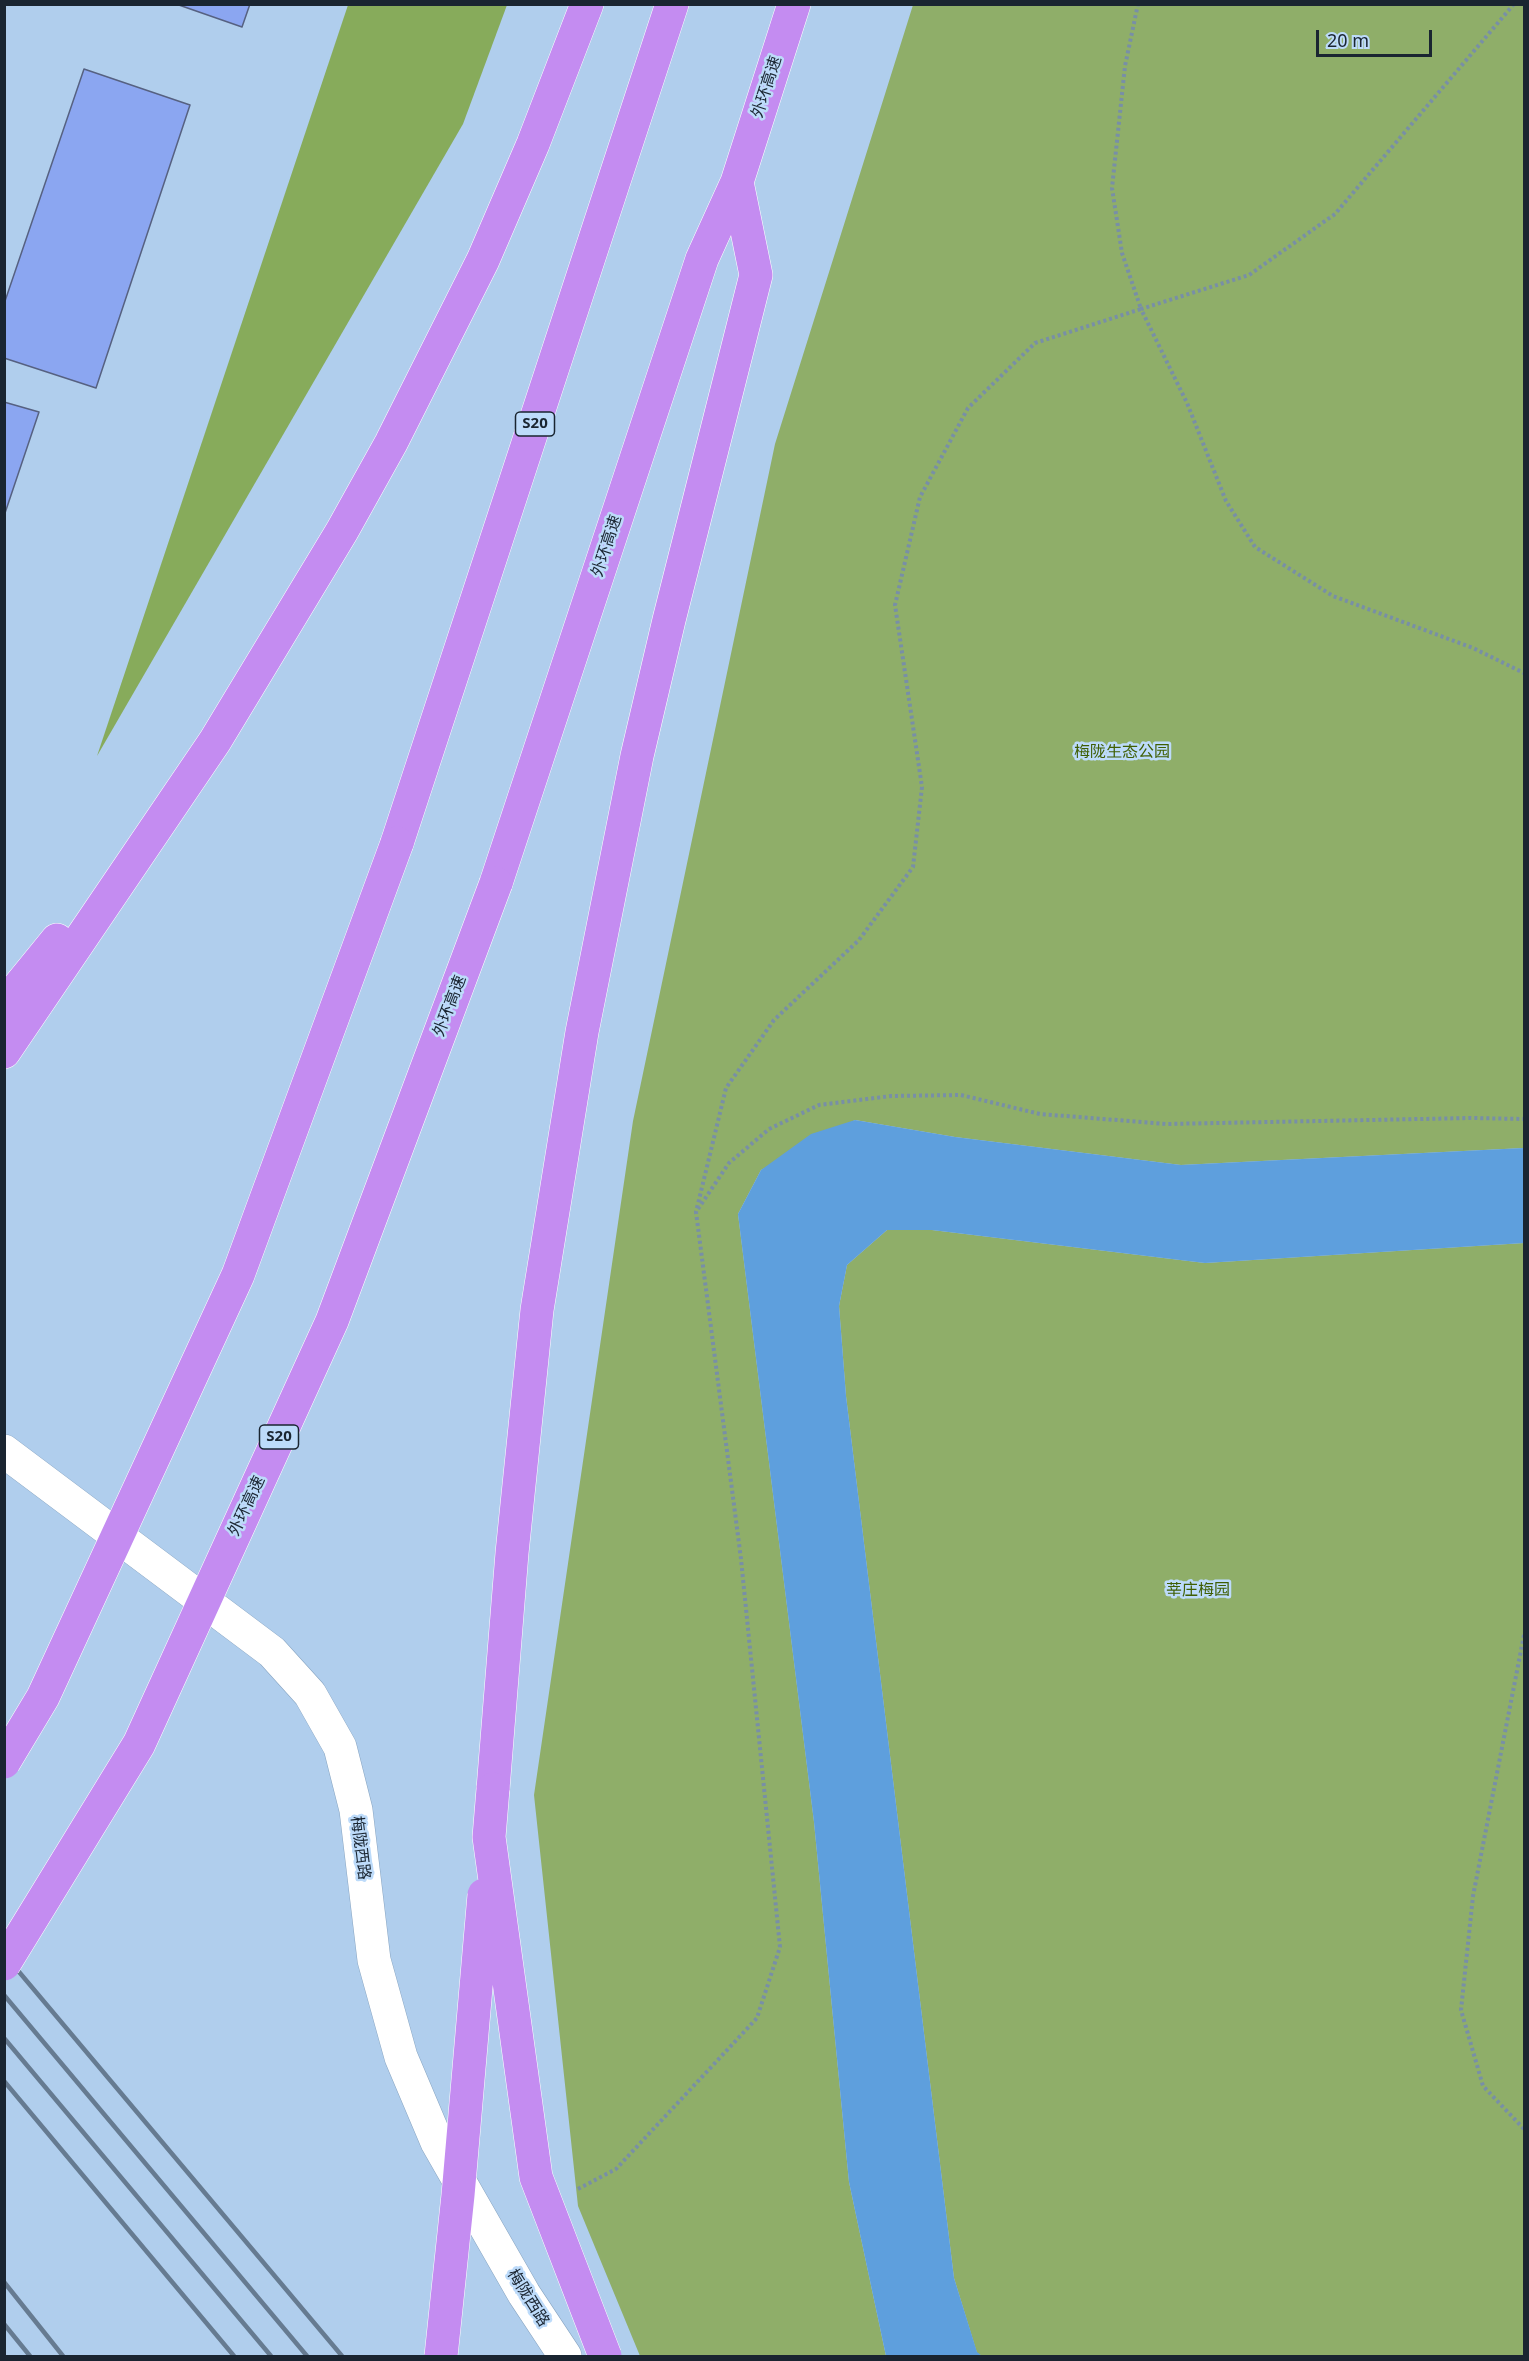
<!DOCTYPE html>
<html>
<head>
<meta charset="utf-8">
<style>
	body { margin:0 }
	#map { position:relative; width:1529px; height:2361px; overflow:hidden; background:#b0ceed; font-family:"Noto Sans",sans-serif }
	canvas { display:block }
	.frame { position:absolute; inset:0; border:6px solid #1a2531; pointer-events:none }
	.scale { position:absolute; left:1316px; top:30px; width:116px; height:27px; box-sizing:border-box; border:3px solid #1a2531; border-top:0; padding-left:8px; font-size:18px; line-height:21px; white-space:nowrap; color:#1a2531; -webkit-text-stroke:4px #bddbfa; paint-order:stroke }
</style>
</head>
<body>
<div id="map">
<canvas width="1529" height="2361"></canvas>
<div class="frame"></div>
<div class="scale">20 m</div>
</div>
<script>
const ctx = document.querySelector('canvas').getContext('2d');
ctx.lineJoin = 'round';
function fillPath(path, color) {
  ctx.fillStyle = color;
  ctx.fill(path, 'evenodd');
}
function shape(rows) {
  const path = new Path2D();
  for (const r of rows) {
    path.moveTo(r[0], r[1]);
    for (let i = 2; i < r.length; i += 2) path.lineTo(r[i], r[i + 1]);
  }
  return path;
}
function trace(path, color, width, dash) {
  ctx.strokeStyle = color;
  ctx.lineWidth = width;
  ctx.lineCap = dash ? 'butt' : 'round';
  ctx.setLineDash(dash || []);
  ctx.stroke(path);
}
function label(font, color, halo, rows, align = 'center') {
  ctx.font = font + ' "Noto Sans","Noto Sans SC",sans-serif';
  ctx.lineWidth = 5;
  ctx.setLineDash([]);
  ctx.textBaseline = 'middle';
  ctx.strokeStyle = halo;
  ctx.fillStyle = color;
  for (const [text, x, y, turn = 0] of rows) {
    ctx.save();
    ctx.translate(x, y);
    ctx.rotate((+turn || 0) * Math.PI / 180);
    ctx.textAlign = isNaN(turn) ? turn : align;
    if (halo) ctx.strokeText(text, 0, 0);
    ctx.fillText(text, 0, 0);
    ctx.restore();
  }
}
fillPath(shape([
	[913,5,1524,5,1524,1148,1181,1165,955,1137,855,1120,761,1170,738,1214,814,1822,849,2182,886,2356,640,2356,578,2206,534,1795,633,1121,775,444],
	[887,1230,932,1230,1205,1263,1524,1243,1524,2356,982,2356,977,2353,954,2278,846,1396,839,1306,847,1265]
]), '#8fae69');
fillPath(shape([
	[348,5,507,5,463,124,97,756]
]), '#87ab5b');
fillPath(shape([
	[855,1120,955,1137,1181,1165,1524,1148,1524,1243,1205,1263,932,1230,887,1230,847,1265,839,1306,846,1396,954,2278,977,2352,982,2356,886,2356,849,2182,814,1822,738,1214,761,1170,811,1134]
]), '#5e9fdd');
const building = shape([
	[176,4,250,4,242,27,176,4],
	[84,69,190,105,96,388,4,358,4,304,84,69],
	[4,402,39,412,4,516,4,402]
]);
fillPath(building, '#8ba6f1');
trace(building, '#566181', 1.5);
const tertiary = shape([
	[4,1451,272,1652,310,1694,340,1747,356,1810,374,1960,401,2057,437,2142,524,2294,565,2356]
]);
const motorway = shape([
	[397,843,672,4],
	[496,883,702,259,737,182,794,4],
	[4,1005,57,940],
	[4,1052,215,741,342,531,391,443,483,260,533,144,587,4],
	[493,1789,512,1553,537,1310,582,1032,637,756,669,620,756,275,737,182]
]);
trace(tertiary, '#87a4c1', 34);
trace(motorway, '#fff', 34);
trace(shape([
	[1514,4,1335,214,1249,275,1141,309,1187,403,1226,501,1255,547,1333,596,1473,648,1524,673],
	[698,1209,729,1163,769,1129,819,1105,891,1096,961,1095,1040,1114,1167,1124,1471,1118,1524,1119],
	[1524,1635,1473,1896,1461,2010,1483,2086,1524,2129],
	[578,2189,616,2169,757,2018,780,1947,741,1559,696,1212,726,1088,774,1020,859,940,913,867,922,787,895,605,920,497,968,408,1035,343,1141,309,1122,253,1112,188,1125,66,1138,4]
]), '#788fa7', 4, [3, 3]);
trace(tertiary, '#fff', 33);
trace(motorway, '#c48cf1', 33);
trace(shape([
	[4,1954,342,2356],
	[4,1995,307,2356],
	[4,2038,271,2356],
	[4,2081,234,2356],
	[4,2282,63,2356],
	[4,2324,30,2356]
]), '#667b91', 4.5);
const motorwayBridge = shape([
	[4,1762,43,1697,238,1275,397,843],
	[493,1789,489,1837,536,2177,605,2356],
	[4,1964,139,1744,332,1321,496,883],
	[441,2356,458,2195,484,1895]
]);
trace(motorwayBridge, '#fff', 34, []);
trace(motorwayBridge, '#c48cf1', 33);
for (const [x, y, w] of [
	[535,424,39],
	[279,1437,39]
]) {
  const box = new Path2D();
  box.roundRect(x - w / 2, y - 12, w, 24, 4.5);
  ctx.fillStyle = '#bddbfa';
  ctx.fill(box);
  trace(box, '#1a2531', 1.5);
}
label('bold 15px', '#1a2531', null, [
	["S20",535,424],
	["S20",279,1437]
]);
label('16px', '#1a2531', '#bddbfa', [
	["外环高速",767,87,-72],
	["外环高速",607,546,-72],
	["外环高速",450,1006,-69],
	["外环高速",247,1506,-65],
	["梅陇西路",360,1848,83],
	["梅陇西路",528,2298,58]
]);
label('16px', '#3f5e03', '#bddbfa', [
	["梅陇生态公园",1122,752],
	["莘庄梅园",1198,1590]
]);
</script>
</body>
</html>
